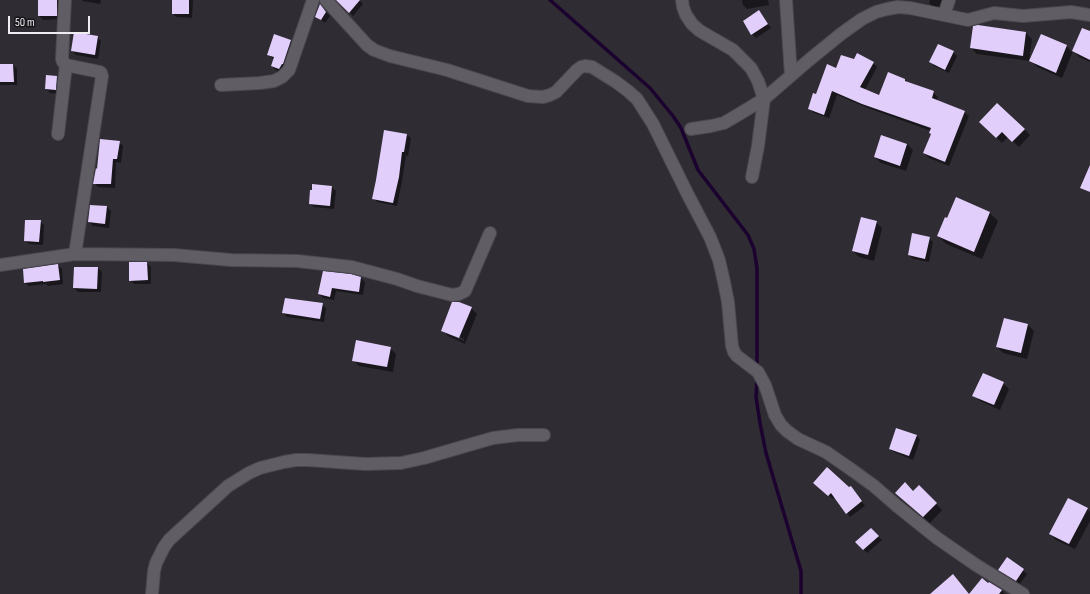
<!DOCTYPE html>
<html>
<head>
<meta charset="utf-8">
<style>
	body { margin:0 }
	#map { position:relative; width:1090px; height:594px; overflow:hidden; background:#2f2c33; font-family:"Sofia Sans Condensed",sans-serif }
	canvas { display:block }
	.scale { position:absolute; left:8px; top:16px; width:82px; height:18px; box-sizing:border-box; border:2px solid #efedf2; border-top:0; padding-left:5px; font-size:12px; line-height:14px; white-space:nowrap; color:#efedf2; -webkit-text-stroke:3px #171518; paint-order:stroke }
</style>
</head>
<body>
<div id="map">
<canvas width="1090" height="594"></canvas>
<div class="scale">50 m</div>
</div>
<script>
const ctx = document.querySelector('canvas').getContext('2d');
ctx.lineJoin = 'round';
function fillPath(path, color) {
  ctx.fillStyle = color;
  ctx.fill(path, 'evenodd');
}
function shape(rows) {
  const path = new Path2D();
  for (const r of rows) {
    path.moveTo(r[0], r[1]);
    for (let i = 2; i < r.length; i += 2) path.lineTo(r[i], r[i + 1]);
  }
  return path;
}
function trace(path, color, width, dash) {
  ctx.strokeStyle = color;
  ctx.lineWidth = width;
  ctx.lineCap = dash ? 'butt' : 'round';
  ctx.setLineDash(dash || []);
  ctx.stroke(path);
}
fillPath(shape([
	[39,0,62,0,60,19,43,20,39,16],
	[82,0,101,0,100,4,83,1],
	[173,0,193,0,192,18,176,17,173,14],
	[338,0,359,0,363,4,353,16],
	[742,0,768,0,769,5,747,9,743,5],
	[930,0,947,0,943,9,933,7,929,3],
	[323,9,330,16,325,23,316,16],
	[762,16,771,28,756,38,752,34],
	[1083,29,1090,32,1090,62,1079,57,1073,51,1062,78,1037,67,1031,61,1066,46,1072,52],
	[1026,33,1032,39,1029,61,977,54,971,48],
	[274,36,291,41,297,47,285,74,278,72,272,66,274,60,268,54],
	[97,37,101,41,98,59,76,55,72,51],
	[953,52,957,56,949,73,934,66,931,62],
	[854,61,873,63,877,67,865,90,880,96,905,80,909,84,933,92,938,97,936,101,964,112,969,116,949,166,929,158,924,153,931,134,931,131,868,108,837,95,829,118,814,113,809,109,817,95,837,69],
	[0,65,13,65,17,69,17,85,0,85],
	[57,77,61,81,59,94,50,93,46,89],
	[986,128,1024,129,1030,135,1019,147,1008,137,1002,143],
	[407,135,411,138,408,156,406,155,402,181,397,206,377,202,373,198],
	[119,142,123,146,121,163,116,162,115,188,98,187,94,183,98,170],
	[907,144,913,150,906,171,881,163,875,157],
	[332,187,336,191,334,209,314,207,310,203],
	[957,198,990,213,998,221,982,259,946,244,938,236,948,220],
	[107,207,111,211,109,228,93,226,89,222],
	[40,221,44,225,43,245,29,244,25,240],
	[876,222,882,228,874,261,859,257,853,251],
	[929,238,933,242,929,262,913,259,909,255],
	[147,263,151,267,151,284,134,284,130,280],
	[58,265,62,269,63,284,48,286,46,284,29,286,25,283],
	[75,268,98,268,102,272,101,292,78,292,74,288],
	[324,273,361,278,365,282,363,295,336,291,334,300,323,298,319,294],
	[322,304,326,308,324,322,287,317,283,313],
	[471,308,477,314,465,344,448,336,442,330],
	[448,332,464,339,464,341,448,334],
	[1028,325,1034,331,1027,359,1003,353,997,347],
	[390,348,396,354,393,372,359,366,353,360],
	[1003,383,1009,389,1000,410,980,401,974,395],
	[917,436,920,440,913,460,894,452,890,449],
	[818,486,849,489,854,491,865,506,850,517,835,497,833,499],
	[919,486,942,510,930,523,896,493,914,492],
	[1087,509,1090,512,1090,521,1075,549,1056,540,1050,534],
	[875,533,882,540,867,553,857,542],
	[1007,558,1027,574,1020,584,1003,573,999,570],
	[990,583,1002,591,1005,594,970,594]
]), '#0007');
trace(shape([
	[550,0,650,88,673,116,681,128,698,170,748,235,754,249,757,268,757,367],
	[757,377,756,397,760,423,766,453,801,571,801,594]
]), '#1c032f', 3.5);
fillPath(shape([
	[38,0,57,0,57,16,38,16],
	[172,0,189,0,189,14,172,14],
	[336,0,360,0,349,13],
	[320,4,326,12,321,20,315,17],
	[759,10,768,24,751,35,743,21],
	[978,25,1026,32,1023,56,970,48,973,26],
	[1082,28,1090,31,1090,60,1072,51],
	[74,32,98,36,95,55,71,51],
	[274,34,291,40,283,64,282,64,279,69,271,66,274,57,267,55],
	[1041,34,1067,45,1056,73,1029,61],
	[938,44,954,51,945,70,929,62],
	[857,53,874,62,860,87,879,95,888,72,905,79,905,81,934,91,932,98,965,111,945,162,923,153,931,134,929,133,931,128,862,104,832,91,824,115,808,109,813,93,816,94,827,64,836,68,841,55,854,59],
	[0,64,13,64,14,82,0,82],
	[46,75,57,76,56,90,45,89],
	[997,103,1025,129,1012,142,1002,132,996,138,979,122],
	[384,130,407,134,404,152,402,152,399,177,393,203,372,199,376,180],
	[881,135,907,144,900,166,874,157],
	[100,139,120,141,117,159,113,159,111,184,93,184,96,168,97,169],
	[1090,165,1090,192,1080,188],
	[312,184,332,186,330,206,309,204,310,190,312,190],
	[956,197,990,212,974,252,937,236,945,217,947,218],
	[90,205,107,206,105,224,88,222],
	[861,217,877,221,868,255,852,251],
	[25,220,41,220,39,242,24,241],
	[912,233,930,237,925,259,908,255],
	[129,262,147,262,148,280,129,281],
	[58,264,60,280,43,282,43,281,24,283,23,269],
	[74,267,98,267,97,289,73,288],
	[323,271,351,274,361,277,359,292,332,288,330,297,318,294],
	[285,298,323,303,320,319,282,313],
	[452,302,459,302,472,307,459,338,441,331],
	[1004,318,1028,324,1021,353,996,347],
	[356,340,391,347,387,367,352,361],
	[983,373,1004,382,994,405,972,396],
	[896,428,917,435,909,456,889,449],
	[827,467,849,487,851,486,862,501,846,514,831,493,828,496,813,483],
	[905,482,913,491,919,485,937,503,923,517,895,493],
	[1068,498,1088,508,1069,544,1049,534],
	[871,528,879,536,863,550,855,542],
	[1007,557,1024,569,1016,581,998,570],
	[953,574,969,594,982,578,988,583,989,582,1002,590,999,594,930,594]
]), '#e2cefb');
const minor = shape([
	[65,0,62,59,63,62,66,65,100,72,101,73,102,76,75,254,174,255,231,260,297,261,352,267,397,279,417,286,452,295,459,294,465,291,490,233],
	[326,0,367,45,374,50,390,56,447,70,528,96,543,97,550,95,556,92,577,70,581,67,585,66,592,67,616,82,628,91,637,99,653,124,687,193,710,237,719,260,724,282,728,302,732,346,734,352,737,356,758,372,765,385,775,415,781,425,787,431,798,439,826,452,852,470,874,486,897,506,937,538,976,565,1023,594],
	[682,0,683,7,686,15,692,24,700,31,733,50,751,68,758,81,764,99,758,146,752,177],
	[786,0,791,75],
	[944,15,949,0],
	[221,85,260,83,274,81,282,77,289,70,313,0],
	[691,129,711,126,724,123,741,113,764,99,809,60,841,34,862,19,876,12,887,9,898,7,910,8,968,20,994,13,1023,16,1071,12,1090,15],
	[58,134,66,65],
	[0,265,75,254],
	[152,594,154,571,156,563,164,547,169,540,228,486,249,473,260,468,284,462,296,460,308,460,365,464,401,463,424,458,493,438,518,435,544,435]
]);
trace(minor, '#4b484f', 14);
trace(minor, '#605d65', 12);
</script>
</body>
</html>
